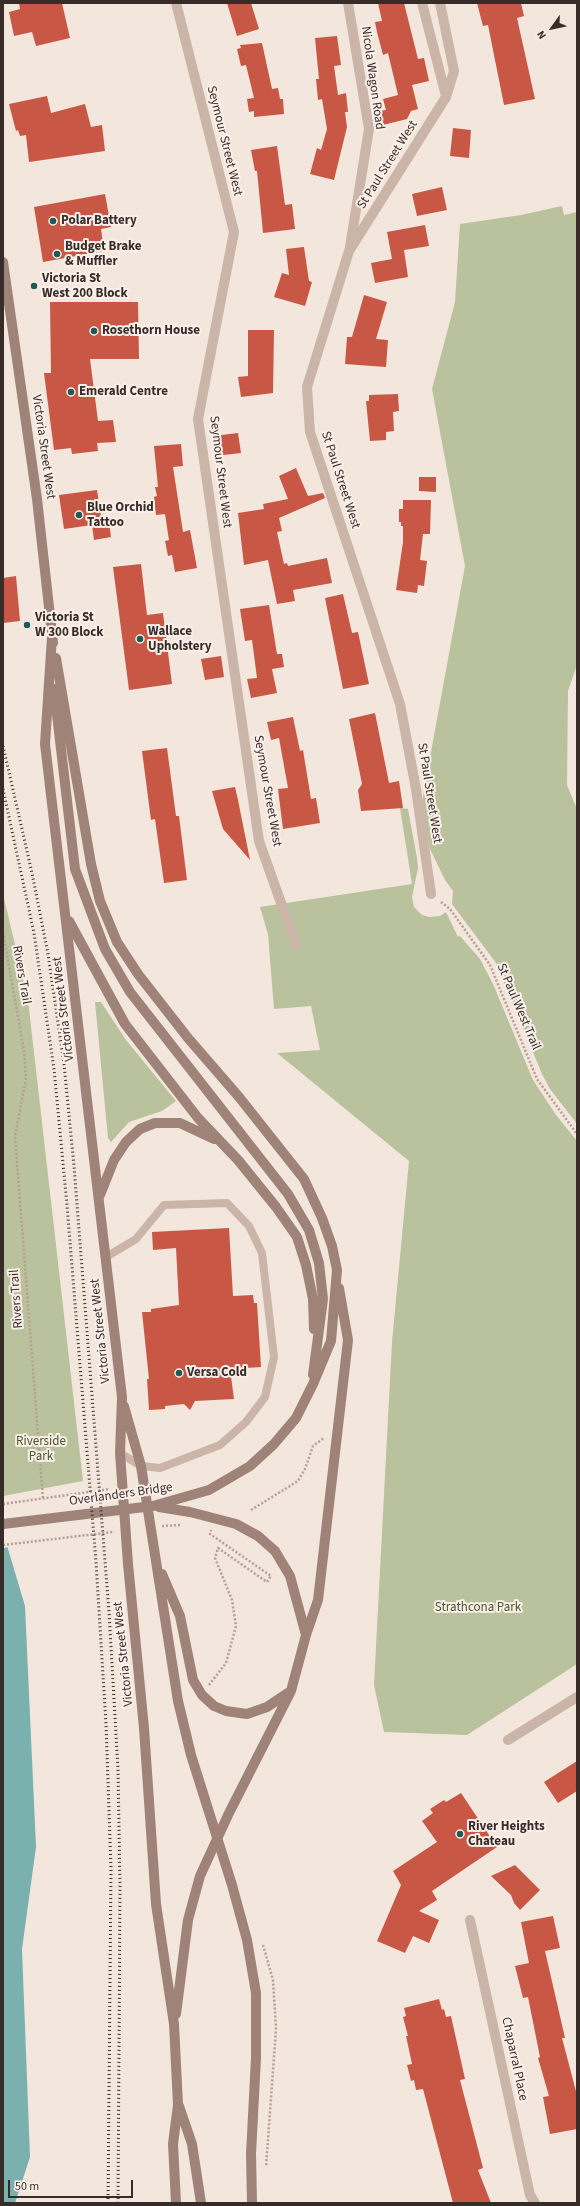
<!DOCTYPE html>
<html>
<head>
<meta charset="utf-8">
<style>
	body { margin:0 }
	#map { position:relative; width:580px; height:2206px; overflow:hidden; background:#f3e6dc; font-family:"Source Sans 3",sans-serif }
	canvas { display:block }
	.frame { position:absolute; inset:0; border:4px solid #382c28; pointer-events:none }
	.north { position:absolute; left:532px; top:8px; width:40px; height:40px; -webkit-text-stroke:3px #faf0e9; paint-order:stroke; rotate:237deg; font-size:11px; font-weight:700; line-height:16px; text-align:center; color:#382c28 }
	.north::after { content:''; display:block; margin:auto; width:14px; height:18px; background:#382c28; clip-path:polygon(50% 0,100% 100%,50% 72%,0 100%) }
	.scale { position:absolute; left:8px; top:2180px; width:125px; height:18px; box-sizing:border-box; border:2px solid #382c28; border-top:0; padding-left:5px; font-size:12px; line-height:14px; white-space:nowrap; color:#382c28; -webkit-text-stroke:3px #faf0e9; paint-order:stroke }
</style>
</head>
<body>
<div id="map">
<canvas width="580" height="2206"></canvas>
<div class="frame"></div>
<div class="north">N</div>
<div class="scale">50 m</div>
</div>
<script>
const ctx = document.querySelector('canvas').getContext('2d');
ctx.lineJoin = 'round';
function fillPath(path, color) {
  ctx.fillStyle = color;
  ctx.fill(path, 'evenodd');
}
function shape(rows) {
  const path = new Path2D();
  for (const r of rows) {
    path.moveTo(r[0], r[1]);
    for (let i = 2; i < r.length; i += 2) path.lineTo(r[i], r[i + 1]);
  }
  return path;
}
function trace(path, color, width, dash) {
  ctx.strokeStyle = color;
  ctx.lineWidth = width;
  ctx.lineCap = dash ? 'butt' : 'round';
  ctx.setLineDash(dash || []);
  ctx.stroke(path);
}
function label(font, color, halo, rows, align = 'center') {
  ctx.font = font + ' "Source Sans 3",sans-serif';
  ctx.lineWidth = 4;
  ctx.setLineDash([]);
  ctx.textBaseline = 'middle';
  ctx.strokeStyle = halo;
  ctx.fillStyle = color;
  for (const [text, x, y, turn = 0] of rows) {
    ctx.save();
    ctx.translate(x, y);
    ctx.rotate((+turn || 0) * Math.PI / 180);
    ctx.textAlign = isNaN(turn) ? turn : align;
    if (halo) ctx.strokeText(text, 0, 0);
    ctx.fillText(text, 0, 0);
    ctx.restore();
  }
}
fillPath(shape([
	[562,206,564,215,577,212,577,665,568,691,567,785,577,809,577,1124,550,1089,542,1074,496,963,452,904,453,891,445,880,430,849,421,807,465,566,432,389,455,302,460,224,521,215],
	[400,808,408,809,417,858,418,868,412,897,414,907,422,915,429,917,440,916,446,912,458,937,460,936,480,959,493,984,533,1080,556,1115,577,1141,577,1664,467,1735,384,1732,374,1685,392,1342,409,1161,277,1053,320,1050,311,1006,274,1009,268,934,260,907,412,884],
	[3,894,28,1000,83,1481,3,1496],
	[95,1002,101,1002,126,1040,176,1101,162,1111,129,1122,111,1142,108,1138]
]), '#b9c29c');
fillPath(shape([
	[3,1532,25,1606,36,1847,22,1949,30,2157,15,2203,3,2203]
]), '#7ab0ae');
fillPath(shape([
	[3,1530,5,1532,9,1547,3,1548]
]), '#f3e6dc');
fillPath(shape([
	[19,3,62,3,70,38,36,46,32,32,14,36,9,12,20,9],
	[227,3,251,3,259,29,237,36],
	[378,3,404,3,418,59,424,58,429,81,412,85,418,109,411,111,407,119,383,125,380,111,386,110,383,99,398,95,388,53,383,55,377,32,375,22,382,21],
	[477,3,521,3,524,16,517,18,535,99,504,105,488,25,483,26],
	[337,36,341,65,334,66,338,95,346,93,348,112,345,112,347,127,334,180,310,174,317,148,321,150,327,129,322,99,318,100,316,79,319,79,315,38],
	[262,43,272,89,278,88,280,99,283,99,284,114,254,117,254,111,249,112,247,99,254,98,246,65,241,66,237,49,241,48,240,45],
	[47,96,51,113,85,104,91,127,102,125,105,151,29,162,26,135,20,136,18,130,16,131,9,104],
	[453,128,471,130,469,158,450,156],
	[277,146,285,205,292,204,295,229,263,233,257,171,255,171,251,150],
	[442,187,447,210,417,216,412,194],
	[105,194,111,227,101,229,104,251,43,262,34,207],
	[425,225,429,246,404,250,408,277,375,283,371,263,392,259,387,232],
	[304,247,309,281,312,282,305,306,274,297,282,273,289,275,286,249],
	[364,295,387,302,376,339,388,340,386,367,345,364,347,337,352,337],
	[50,302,138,302,139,359,90,359,98,421,113,420,116,442,97,443,98,451,72,454,71,448,54,450,44,373,51,373],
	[248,330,274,330,273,393,241,397,238,377,248,376],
	[398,394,399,411,393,412,394,431,386,432,386,440,370,441,366,401,369,401,369,395],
	[238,433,241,453,215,456,213,436],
	[181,444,183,466,173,467,183,532,190,530,197,568,175,572,172,555,168,556,165,541,169,540,165,514,156,515,154,497,157,496,155,487,158,487,154,446],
	[296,468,308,496,323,493,325,498,279,518,282,531,277,532,284,564,287,563,288,566,327,558,332,583,293,590,295,601,277,604,268,560,244,565,238,513,264,509,263,504,288,499,279,476],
	[419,477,436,477,436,492,419,491],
	[97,490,102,523,109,522,111,537,94,540,92,525,64,529,59,495],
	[403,500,431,500,430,534,423,534,420,560,427,561,424,586,418,585,417,593,396,590,403,542,403,526,401,526,401,522,399,522,399,509,403,509],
	[141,564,147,615,163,613,172,684,129,690,113,567],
	[16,576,20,621,3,623,3,578],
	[343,594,352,633,358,632,369,684,343,689,325,598],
	[269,605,277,654,282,654,284,667,272,669,277,693,251,698,247,679,257,678,252,640,245,641,240,609],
	[221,656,224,677,205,680,201,659],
	[375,713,389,783,399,781,403,808,361,811,358,790,362,784,349,719],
	[293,717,300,751,303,750,311,799,316,798,320,823,283,829,278,789,288,788,279,738,271,740,267,722],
	[167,748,176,816,179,816,187,880,164,883,155,819,151,820,142,751],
	[235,787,238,800,250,860,223,829,212,791],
	[229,1228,233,1296,253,1295,254,1303,257,1303,261,1367,230,1369,234,1399,195,1401,190,1410,184,1404,165,1406,165,1409,149,1410,147,1379,149,1379,142,1312,151,1312,151,1309,179,1305,176,1248,153,1250,152,1232],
	[577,1761,577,1791,558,1803,544,1782],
	[461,1793,497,1847,432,1891,437,1900,419,1911,439,1920,429,1943,413,1936,405,1953,377,1941,401,1885,393,1871,437,1842,422,1821,433,1813,430,1809,444,1800,446,1802],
	[515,1865,540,1890,520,1910,514,1903,511,1895,491,1876],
	[553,1916,560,1948,545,1951,565,2038,562,2038,577,2095,577,2129,550,2134,543,2097,549,2096,538,2058,540,2057,528,1997,523,1998,515,1966,529,1963,521,1922],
	[439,1999,442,2010,444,2009,446,2017,451,2016,465,2079,460,2080,483,2168,478,2170,491,2203,453,2203,423,2089,416,2090,414,2080,411,2081,407,2065,412,2064,406,2036,408,2036,403,2017,406,2016,404,2008]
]), '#c85845');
trace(shape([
	[441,902,450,909,490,965,537,1079,577,1134],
	[3,932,24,1051,26,1078,15,1136,43,1499],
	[3,1504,110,1489],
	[251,1510,298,1481,305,1469,313,1446,324,1438],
	[162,1526,181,1525],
	[3,1545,113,1532],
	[209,1685,226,1663,236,1626,232,1600,215,1558,218,1548,267,1582,271,1576,210,1534,211,1530],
	[263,1945,273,1980,276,2029,266,2167]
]), '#b79e92', 2.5, [2, 2]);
trace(shape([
	[106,1257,136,1239,164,1205,227,1203,249,1226,262,1253,274,1357,265,1397,246,1422,220,1445,160,1468,141,1466,120,1453]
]), '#cbb5a8', 8);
trace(shape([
	[176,3,234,232,198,419,259,841,296,945],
	[348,3,369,129,350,247],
	[422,3,446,96],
	[431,894,416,789,400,704,310,432,307,387,349,251,446,97,454,71,440,3],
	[508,1740,577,1697],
	[470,1920,530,2195,535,2203]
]), '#cbb5a8', 10);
trace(shape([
	[3,262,37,499,53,643],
	[52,637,45,744,122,1397,120,1453,128,1564,144,1728,156,1904,174,2024,178,2105,173,2144,176,2203],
	[54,689,75,869,105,949,130,992,288,1194,309,1230,319,1263,323,1299,313,1375],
	[69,921,125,1024,198,1118,238,1160,276,1207,297,1237,306,1265,313,1299,314,1329],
	[100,1195,114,1160,126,1142,140,1129,155,1123,180,1123,214,1139],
	[124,1406,141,1466,178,1701,191,1755,232,1885,247,1940,256,1993,256,2058,251,2154,252,2203],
	[159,1507,190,1512,236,1524,258,1536,275,1551,290,1576,306,1635],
	[3,1524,153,1506,209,1490,250,1466,274,1444,296,1418,313,1384,331,1341,337,1270,332,1246,322,1218,304,1179,239,1097,188,1038,138,974,117,942,100,901,91,864,56,658],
	[162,1574,180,1616,193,1680,202,1695,214,1706,226,1711,247,1714,267,1707,291,1691],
	[176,2014,188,1920,200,1876,229,1813,291,1691,306,1635,318,1600,348,1340,339,1288],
	[179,2106,192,2144,201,2203]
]), '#9f8379', 10);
trace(shape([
	[3,746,32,873,48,954,64,1064,74,1166,109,1612,118,1769,120,1885,118,2203],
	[3,789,34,933,54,1069,67,1205,96,1562,106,1724,111,1869,108,2203]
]), '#382c28', 3, [1, 3]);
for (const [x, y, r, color] of [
	[53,221,4,"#1d5a58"],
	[57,254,4,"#1d5a58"],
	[34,286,4,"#1d5a58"],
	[94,331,4,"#1d5a58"],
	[71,392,4,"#1d5a58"],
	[79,515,4,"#1d5a58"],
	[27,625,4,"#1d5a58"],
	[140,639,4,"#1d5a58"],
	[179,1373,4,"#1d5a58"],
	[460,1834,4,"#1d5a58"]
]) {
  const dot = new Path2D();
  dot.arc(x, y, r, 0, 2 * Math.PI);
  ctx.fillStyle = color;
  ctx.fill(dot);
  trace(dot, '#faf0e9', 1.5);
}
label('13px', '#382c28', '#faf0e9', [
	["Nicola Wagon Road",372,78,82],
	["Seymour Street West",224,141,76],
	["St Paul Street West",388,165,-58],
	["Victoria Street West",43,447,82],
	["Seymour Street West",220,472,83],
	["St Paul Street West",340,480,72],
	["Seymour Street West",267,791,80],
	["St Paul Street West",429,793,81],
	["Rivers Trail",21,975,80],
	["St Paul West Trail",518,1007,67],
	["Victoria Street West",64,1009,-97],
	["Rivers Trail",17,1299,-94],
	["Victoria Street West",101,1331,-96],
	["Overlanders Bridge",121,1495,-8],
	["Victoria Street West",124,1654,-96],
	["Chaparral Place",514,2059,78]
]);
label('bold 13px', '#382c28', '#faf0e9', [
	["Polar Battery",61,221],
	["Budget Brake",65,247],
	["& Muffler",65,262],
	["Victoria St",42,279],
	["West 200 Block",42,294],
	["Rosethorn House",102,331],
	["Emerald Centre",79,392],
	["Blue Orchid",87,508],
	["Tattoo",87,523],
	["Victoria St",35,618],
	["W 300 Block",35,633],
	["Wallace",148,632],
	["Upholstery",148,647],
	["Versa Cold",187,1373],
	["River Heights",468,1827],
	["Chateau",468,1842]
], 'left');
label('13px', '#4b562b', '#faf0e9', [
	["Riverside",41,1442],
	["Park",41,1457],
	["Strathcona Park",478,1608]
]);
</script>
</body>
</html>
